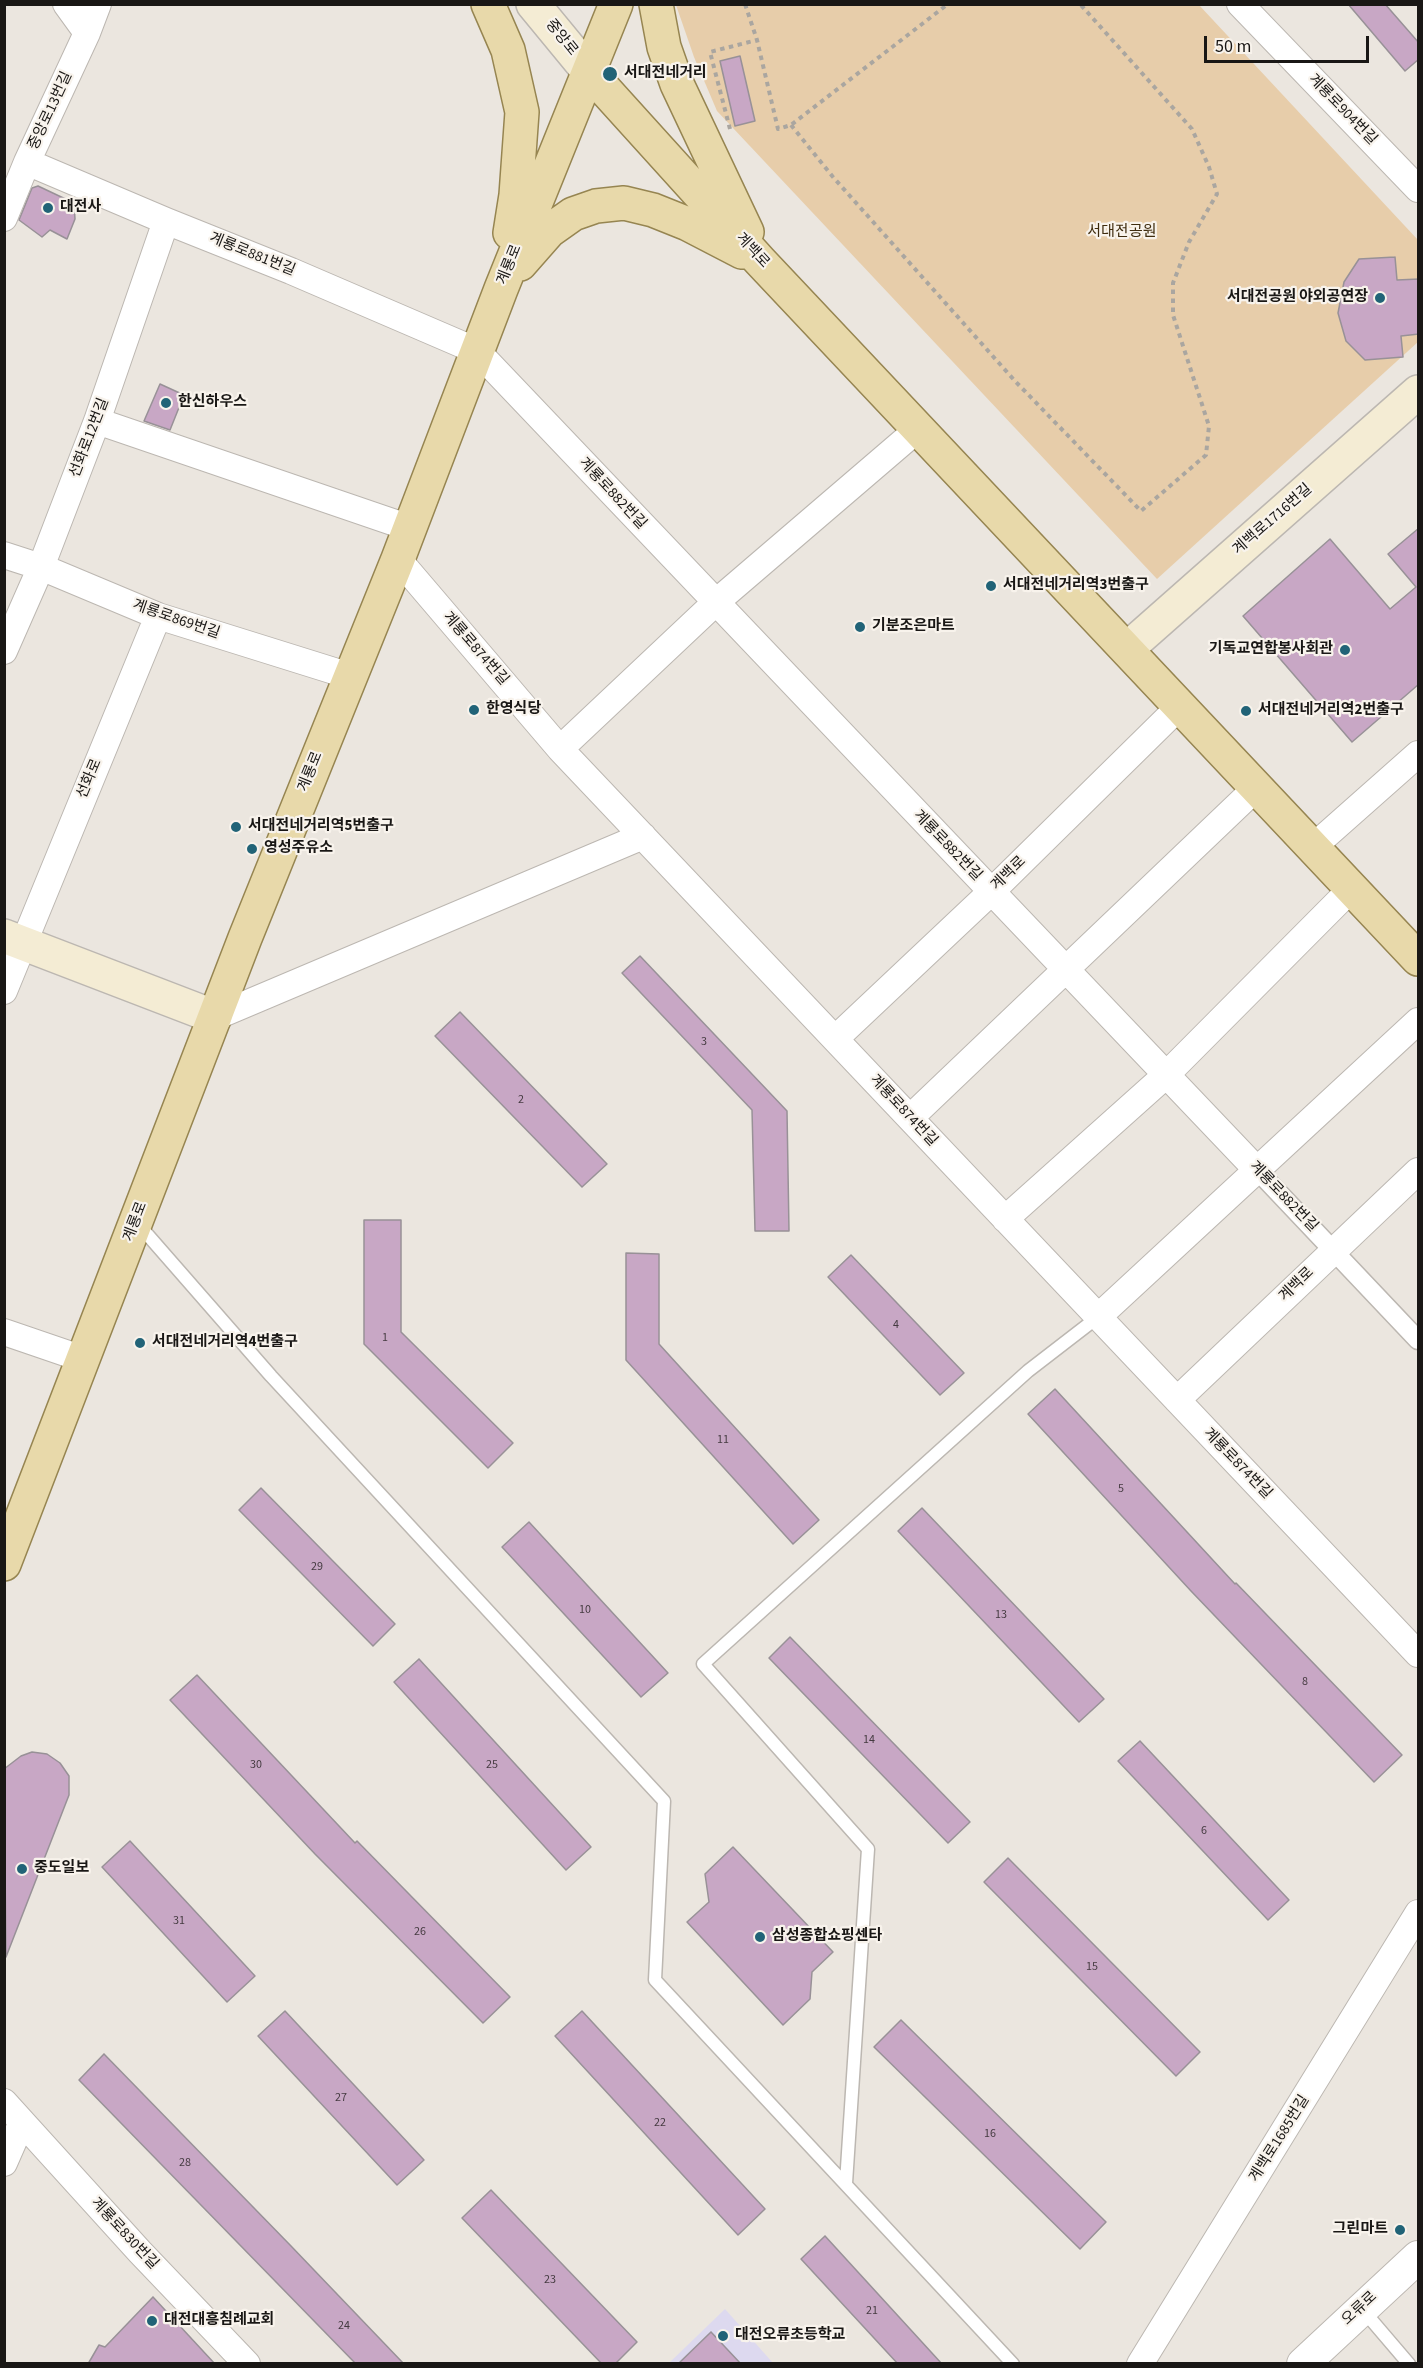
<!DOCTYPE html>
<html>
<head>
<meta charset="utf-8">
<style>
	body { margin:0 }
	#map { position:relative; width:1423px; height:2368px; overflow:hidden; background:#ebe6df; font-family:"Source Sans 3",sans-serif }
	canvas { display:block }
	.frame { position:absolute; inset:0; border:6px solid #191715; pointer-events:none }
	.scale { position:absolute; left:1204px; top:36px; width:165px; height:27px; box-sizing:border-box; border:3px solid #191715; border-top:0; padding-left:8px; font-size:18px; line-height:21px; white-space:nowrap; color:#191715; -webkit-text-stroke:4px #f8f3ec; paint-order:stroke }
</style>
</head>
<body>
<div id="map">
<canvas width="1423" height="2368"></canvas>
<div class="frame"></div>
<div class="scale">50 m</div>
</div>
<script>
const ctx = document.querySelector('canvas').getContext('2d');
ctx.lineJoin = 'round';
function fillPath(path, color) {
  ctx.fillStyle = color;
  ctx.fill(path, 'evenodd');
}
function shape(rows) {
  const path = new Path2D();
  for (const r of rows) {
    path.moveTo(r[0], r[1]);
    for (let i = 2; i < r.length; i += 2) path.lineTo(r[i], r[i + 1]);
  }
  return path;
}
function trace(path, color, width, dash) {
  ctx.strokeStyle = color;
  ctx.lineWidth = width;
  ctx.lineCap = dash ? 'butt' : 'round';
  ctx.setLineDash(dash || []);
  ctx.stroke(path);
}
function label(font, color, halo, rows, align = 'center') {
  ctx.font = font + ' "Source Sans 3","Noto Sans KR",sans-serif';
  ctx.lineWidth = 4.5;
  ctx.setLineDash([]);
  ctx.textBaseline = 'middle';
  ctx.strokeStyle = halo;
  ctx.fillStyle = color;
  for (const [text, x, y, turn = 0] of rows) {
    ctx.save();
    ctx.translate(x, y);
    ctx.rotate((+turn || 0) * Math.PI / 180);
    ctx.textAlign = isNaN(turn) ? turn : align;
    if (halo) ctx.strokeText(text, 0, 0);
    ctx.fillText(text, 0, 0);
    ctx.restore();
  }
}
fillPath(shape([
	[725,2309,773,2363,668,2364]
]), '#ddd9ef');
fillPath(shape([
	[676,5,1199,5,1418,240,1418,342,1157,579,717,111,694,57]
]), '#e7cdaa');
const building = shape([
	[1348,4,1385,4,1419,43,1419,59,1405,71,1348,4],
	[740,56,755,121,735,126,720,61,740,56],
	[38,186,74,203,75,219,67,239,50,230,42,237,19,220,32,188,38,186],
	[1395,257,1397,280,1419,279,1419,334,1401,336,1403,357,1365,360,1346,341,1338,313,1344,282,1359,259,1395,257],
	[160,384,184,395,170,430,144,421,160,384],
	[1419,528,1419,684,1352,742,1243,616,1330,539,1390,609,1416,587,1388,554,1419,528],
	[640,956,787,1111,789,1231,755,1231,752,1110,622,973,640,956],
	[460,1012,607,1164,582,1187,435,1036,460,1012],
	[364,1220,401,1220,401,1332,513,1443,488,1468,364,1344,364,1220],
	[626,1253,659,1254,659,1344,819,1520,793,1544,626,1360,626,1253],
	[851,1255,964,1373,940,1395,828,1277,851,1255],
	[1055,1389,1235,1584,1236,1583,1402,1755,1374,1782,1191,1591,1028,1414,1055,1389],
	[261,1488,395,1624,373,1646,239,1510,261,1488],
	[922,1508,1104,1699,1079,1722,898,1531,922,1508],
	[529,1522,668,1673,641,1697,502,1547,529,1522],
	[790,1637,970,1822,948,1843,769,1658,790,1637],
	[419,1659,591,1847,566,1870,394,1682,419,1659],
	[197,1675,355,1843,357,1841,510,1997,483,2023,315,1854,170,1700,197,1675],
	[1140,1741,1289,1900,1268,1920,1118,1761,1140,1741],
	[32,1752,47,1754,60,1763,69,1776,69,1795,6,1957,4,1769,21,1756,32,1752],
	[130,1841,255,1976,227,2002,102,1867,130,1841],
	[733,1847,833,1952,812,1972,810,1999,783,2025,687,1922,709,1902,705,1874,733,1847],
	[1008,1858,1200,2052,1176,2076,984,1882,1008,1858],
	[285,2011,424,2160,397,2185,258,2036,285,2011],
	[582,2011,765,2209,738,2235,555,2036,582,2011],
	[901,2020,1106,2222,1080,2249,874,2047,901,2020],
	[104,2054,291,2246,404,2364,356,2364,79,2080,104,2054],
	[491,2190,637,2342,615,2364,602,2364,462,2218,491,2190],
	[825,2236,942,2364,898,2364,801,2259,825,2236],
	[153,2297,215,2364,88,2364,99,2345,105,2347,153,2297],
	[711,2332,741,2364,678,2364,711,2332]
]);
fillPath(building, '#c8a7c5');
trace(building, '#989197', 1.5);
const service = shape([
	[139,1225,271,1376,664,1801,655,1980,1013,2364],
	[846,2183,868,1849,703,1664,1028,1371,1098,1317],
	[1362,2309,1409,2364]
]);
const pedestrian = shape([
	[1257,1170,1418,1340]
]);
const minor = shape([
	[66,4,87,33],
	[1240,4,1418,189],
	[27,162,166,221,291,271,477,351,1257,1170],
	[4,218,27,162,87,33,98,4],
	[97,421,410,528],
	[4,555,41,567,158,616,350,676],
	[398,559,560,749,1418,1654],
	[4,651,41,567,97,421,166,221],
	[560,749,715,603,918,429],
	[1313,847,1418,754],
	[4,991,158,616],
	[215,1017,643,836],
	[835,1039,991,892,1180,706],
	[910,1118,1257,787],
	[1005,1219,1166,1075,1352,888],
	[1098,1317,1418,1021],
	[4,1332,83,1359],
	[1177,1400,1418,1171],
	[4,2102,140,2252,247,2364],
	[4,2163,22,2122],
	[1140,2364,1418,1913]
]);
const tertiary = shape([
	[1303,2364,1418,2257]
]);
const secondary = shape([
	[533,4,589,72],
	[1127,649,1418,392],
	[4,936,215,1017]
]);
const primary = shape([
	[488,4,508,50,522,112,516,195,510,233],
	[656,4,664,47,677,84,747,232],
	[589,72,760,261,1418,959],
	[520,264,549,231,573,214,596,206,624,203,653,210,688,224,742,252],
	[4,1564,245,938,398,559,501,289,616,4]
]);
trace(service, '#bcb7b1', 15);
trace(pedestrian, '#bcb7b1', 21);
trace(minor, '#bcb7b1', 28);
trace(tertiary, '#bcb7b1', 34);
trace(secondary, '#bcb7b1', 36);
trace(primary, '#968551', 36);
trace(shape([
	[745,4,757,40,778,129,791,125,948,4],
	[791,125,833,177,1015,381,1141,511,1206,455,1209,426,1173,315,1173,283,1189,242,1217,194,1209,167,1192,129,1080,4],
	[730,129,710,52,757,40]
]), '#aaa6a0', 4, [4.5, 4.5]);
trace(service, '#fff', 12);
trace(pedestrian, '#fff', 18);
trace(minor, '#fff', 26);
trace(tertiary, '#fff', 32);
trace(secondary, '#f4ecd4', 33);
trace(primary, '#e8d9aa', 33);
for (const [x, y, r, color] of [
	[610,74,8,"#216377"],
	[48,208,6,"#216377"],
	[1380,298,6,"#216377"],
	[166,403,6,"#216377"],
	[991,586,6,"#216377"],
	[860,627,6,"#216377"],
	[1345,650,6,"#216377"],
	[474,710,6,"#216377"],
	[1246,711,6,"#216377"],
	[236,827,6,"#216377"],
	[252,849,6,"#216377"],
	[140,1343,6,"#216377"],
	[22,1869,6,"#216377"],
	[760,1937,6,"#216377"],
	[1400,2230,6,"#216377"],
	[152,2321,6,"#216377"],
	[723,2336,6,"#216377"]
]) {
  const dot = new Path2D();
  dot.arc(x, y, r, 0, 2 * Math.PI);
  ctx.fillStyle = color;
  ctx.fill(dot);
  trace(dot, '#f8f3ec', 2);
}
label('12px', '#453b41', null, [
	["3",704,1042],
	["2",521,1100],
	["4",896,1325],
	["1",385,1338],
	["11",723,1440],
	["5",1121,1489],
	["29",317,1567],
	["10",585,1610],
	["13",1001,1615],
	["8",1305,1682],
	["14",869,1740],
	["30",256,1765],
	["25",492,1765],
	["6",1204,1831],
	["31",179,1921],
	["26",420,1932],
	["15",1092,1967],
	["27",341,2098],
	["22",660,2123],
	["16",990,2134],
	["28",185,2163],
	["23",550,2280],
	["21",872,2311],
	["24",344,2326]
]);
label('15px', '#191715', '#f8f3ec', [
	["중앙로",561,38,51],
	["계룡로904번길",1342,110,46],
	["중앙로13번길",51,111,-65],
	["계백로",752,251,47],
	["계룡로881번길",252,255,22],
	["계룡로",510,265,-68],
	["선화로12번길",90,438,-69],
	["계룡로882번길",612,494,47],
	["계백로1716번길",1273,520,-41],
	["계룡로869번길",176,620,19],
	["계룡로874번길",475,649,49],
	["계룡로",311,772,-68],
	["선화로",90,779,-67],
	["계룡로882번길",947,846,46],
	["계백로",1009,874,-44],
	["계룡로874번길",903,1111,47],
	["계룡로882번길",1283,1197,46],
	["계룡로",136,1222,-69],
	["계백로",1297,1285,-44],
	["계룡로874번길",1237,1464,46],
	["계백로1685번길",1280,2139,-58],
	["계룡로830번길",124,2234,47],
	["오류로",1360,2309,-43]
]);
label('bold 15px', '#191715', '#f8f3ec', [
	["서대전네거리",624,74],
	["대전사",60,208],
	["서대전공원 야외공연장",1368,298,"right"],
	["한신하우스",178,403],
	["서대전네거리역3번출구",1003,586],
	["기분조은마트",872,627],
	["기독교연합봉사회관",1333,650,"right"],
	["한영식당",486,710],
	["서대전네거리역2번출구",1258,711],
	["서대전네거리역5번출구",248,827],
	["영성주유소",264,849],
	["서대전네거리역4번출구",152,1343],
	["중도일보",34,1869],
	["삼성종합쇼핑센타",772,1937],
	["그린마트",1388,2230,"right"],
	["대전대흥침례교회",164,2321],
	["대전오류초등학교",735,2336]
], 'left');
label('15px', '#3f2c0e', '#f8f3ec', [
	["서대전공원",1122,233]
]);
</script>
</body>
</html>
